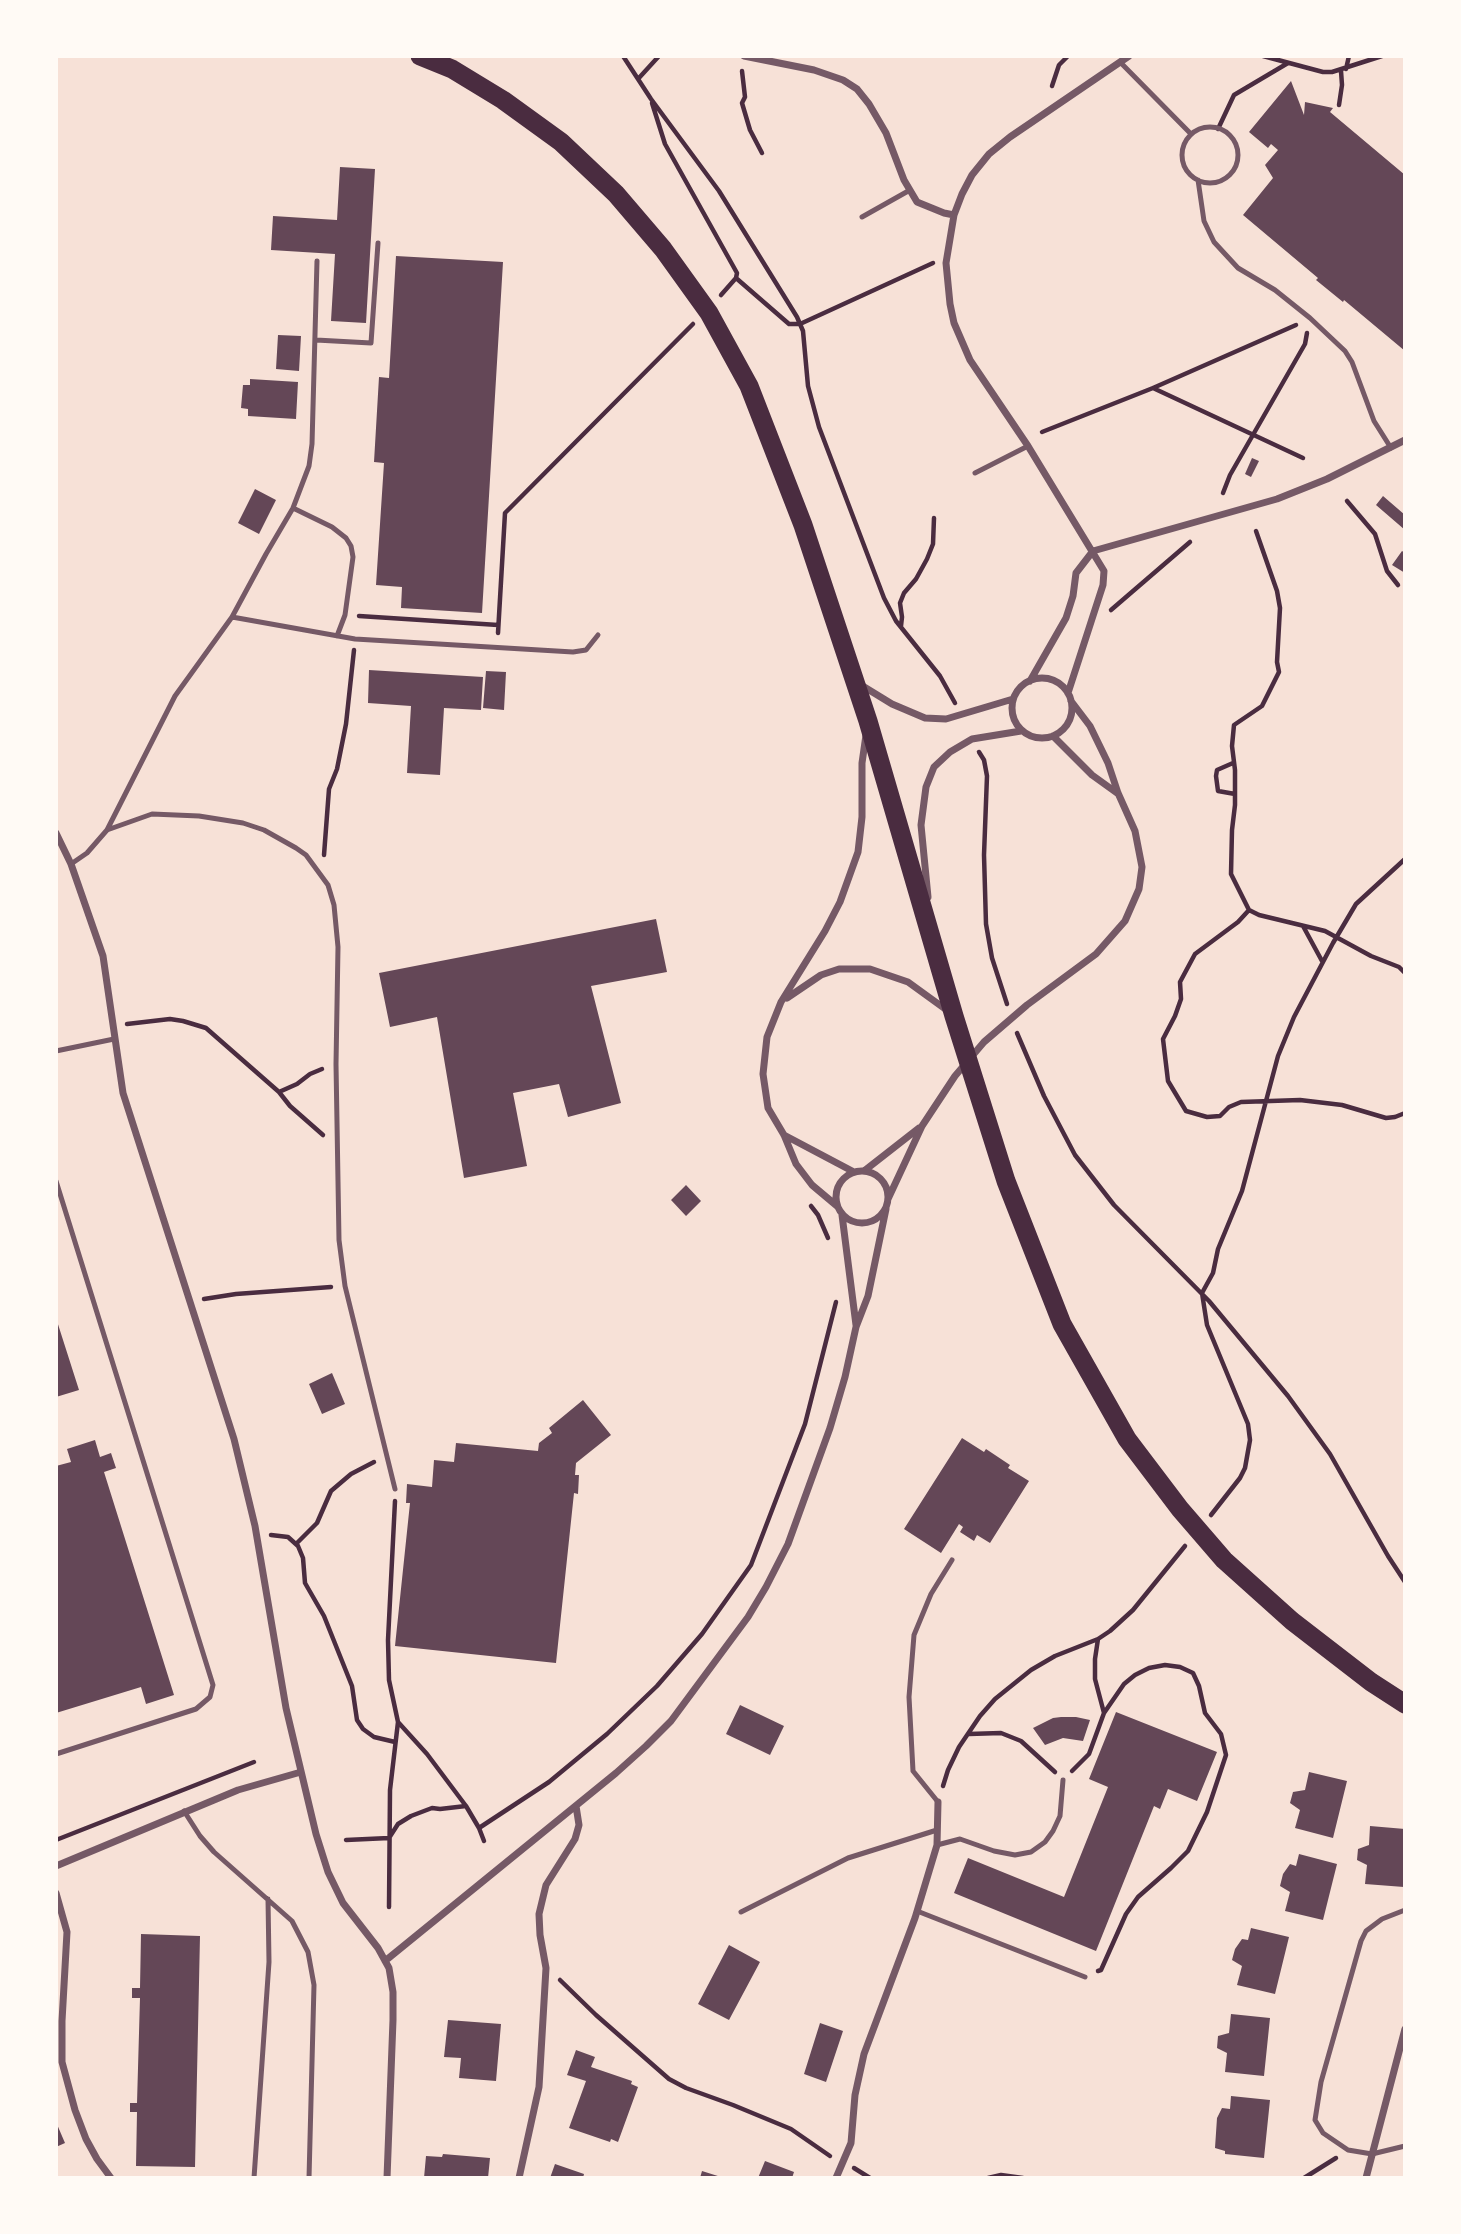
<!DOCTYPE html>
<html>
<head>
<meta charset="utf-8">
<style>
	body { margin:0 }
	#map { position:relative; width:1461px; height:2234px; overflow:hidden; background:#f7e1d7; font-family:"Source Sans 3",sans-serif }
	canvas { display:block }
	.frame { position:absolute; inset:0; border:58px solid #fffaf5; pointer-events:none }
</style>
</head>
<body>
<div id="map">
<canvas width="1461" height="2234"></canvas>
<div class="frame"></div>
</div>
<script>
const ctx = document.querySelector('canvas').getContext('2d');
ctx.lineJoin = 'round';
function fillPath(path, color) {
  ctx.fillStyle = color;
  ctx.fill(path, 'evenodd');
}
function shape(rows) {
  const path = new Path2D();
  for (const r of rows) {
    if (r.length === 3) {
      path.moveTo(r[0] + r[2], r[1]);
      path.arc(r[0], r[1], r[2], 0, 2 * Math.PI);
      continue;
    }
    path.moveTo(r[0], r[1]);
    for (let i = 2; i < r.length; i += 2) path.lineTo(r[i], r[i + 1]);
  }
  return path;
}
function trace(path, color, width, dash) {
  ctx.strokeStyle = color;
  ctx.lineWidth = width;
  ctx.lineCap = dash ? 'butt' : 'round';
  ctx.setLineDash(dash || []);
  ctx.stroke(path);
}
fillPath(shape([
	[1291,81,1304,115,1305,102,1333,108,1330,112,1405,175,1405,351,1344,300,1343,302,1316,280,1318,278,1243,215,1273,178,1265,165,1278,150,1271,144,1268,148,1249,132],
	[340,167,375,169,366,323,331,321,335,254,271,250,273,216,337,220],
	[396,256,503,262,482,613,401,608,402,587,376,585,384,463,374,462,379,377,389,378],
	[278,335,301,336,299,371,276,369],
	[250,379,298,382,296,419,248,416,248,409,241,408,243,385,250,385],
	[1252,458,1259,461,1251,477,1245,474],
	[255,489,276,500,259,534,238,523],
	[1383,496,1405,515,1405,530,1376,505],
	[1402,551,1405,553,1405,573,1392,565],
	[369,670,483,677,481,710,444,708,440,775,407,773,411,706,368,703],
	[486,671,506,672,504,710,483,708],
	[656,919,667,972,591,986,621,1103,568,1117,559,1084,513,1093,527,1166,464,1178,437,1017,390,1027,379,973],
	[686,1185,701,1201,686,1216,671,1200],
	[56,1318,79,1390,56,1397],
	[332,1373,345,1404,322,1414,309,1384],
	[583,1400,611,1435,576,1463,575,1475,579,1475,578,1494,574,1493,556,1663,395,1646,410,1503,406,1503,407,1484,432,1487,434,1460,454,1462,456,1443,538,1451,539,1443,552,1433,549,1428],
	[962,1438,984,1452,986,1449,1010,1465,1008,1468,1029,1481,990,1543,977,1535,974,1541,960,1532,963,1527,959,1524,941,1553,904,1529],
	[95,1440,100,1457,111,1453,116,1468,104,1472,174,1695,146,1704,141,1687,56,1713,56,1466,71,1462,67,1449],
	[740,1705,784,1726,770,1755,726,1734],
	[1116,1712,1217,1752,1197,1801,1168,1789,1160,1809,1154,1806,1096,1951,954,1893,968,1858,1064,1897,1108,1787,1089,1779],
	[1061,1717,1076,1717,1090,1720,1083,1741,1063,1738,1045,1745,1033,1728,1053,1718],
	[1309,1772,1347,1781,1333,1838,1295,1828,1300,1810,1290,1803,1293,1792,1305,1790],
	[1370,1826,1405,1829,1404,1887,1365,1884,1367,1865,1357,1860,1358,1849,1369,1845],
	[1299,1854,1337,1864,1323,1920,1285,1911,1290,1892,1280,1886,1283,1874,1290,1864,1296,1866],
	[1251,1928,1289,1937,1275,1994,1237,1985,1242,1966,1232,1960,1235,1949,1242,1939,1248,1940],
	[141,1934,200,1936,195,2167,136,2166,137,2112,130,2112,130,2103,137,2103,140,1998,132,1998,132,1988,140,1988],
	[729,1945,760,1962,729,2020,698,2004],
	[1231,2014,1270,2018,1264,2076,1225,2072,1227,2053,1217,2048,1218,2036,1229,2033],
	[448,2020,501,2024,496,2081,459,2078,461,2058,444,2057],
	[820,2023,843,2031,826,2082,804,2074],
	[576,2050,595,2057,591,2067,632,2081,631,2084,638,2087,618,2142,611,2139,610,2142,569,2128,586,2081,567,2075],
	[1231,2096,1270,2100,1264,2158,1225,2154,1225,2151,1215,2148,1217,2118,1222,2108,1230,2109],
	[56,2122,65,2143,56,2147],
	[443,2154,490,2158,488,2178,424,2178,426,2156,442,2157],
	[765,2161,794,2172,792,2178,758,2178],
	[555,2164,584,2174,583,2178,550,2178],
	[702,2171,721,2177,721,2178,700,2178]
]), '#644757');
trace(shape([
	[623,56,651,99,719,191,797,317,803,331,808,386,819,427,884,598,896,621,940,676,955,703],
	[1263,56,1323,72,1332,72,1382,56],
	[1346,69,1349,56],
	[742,71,745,97,742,103,750,130,762,153],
	[638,79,659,56],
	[1052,86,1059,65,1068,56],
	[652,103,665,144,737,273,736,278,721,295],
	[1339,105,1342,85,1341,71],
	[1218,129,1234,95,1288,63],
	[736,278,789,324,800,324,933,263],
	[1153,388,1303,458],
	[1042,432,1153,388,1296,325],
	[1223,493,1230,475,1305,344,1307,333],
	[1347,501,1375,534,1387,571,1398,585],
	[1256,531,1277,591,1280,608,1277,662,1279,672,1262,706,1234,725,1232,746,1235,770,1235,805,1232,830,1231,874,1249,910,1259,915,1325,931,1371,956,1399,967,1405,973],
	[1111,610,1190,542],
	[359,616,498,625],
	[901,626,902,617,900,603,904,593,916,579,927,559,933,544,934,518],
	[498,633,505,513,693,324],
	[979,752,984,760,987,776,984,855,986,924,992,958,1007,1004],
	[1233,763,1217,770,1216,776,1218,791,1235,794],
	[324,855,329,789,337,769,346,724,354,650],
	[1249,910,1238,922,1195,954,1180,982,1181,999,1175,1016,1163,1039,1168,1081,1186,1111,1207,1117,1220,1116,1229,1107,1241,1102,1300,1100,1342,1105,1386,1118,1395,1117,1405,1113],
	[1303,926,1322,961],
	[127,1024,170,1019,183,1021,206,1028,279,1092,297,1084,310,1074,322,1069],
	[1017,1033,1044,1096,1075,1155,1114,1205,1209,1301,1288,1396,1330,1454,1388,1556,1405,1582],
	[279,1092,290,1106,323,1135],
	[811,1206,818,1215,828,1238],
	[204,1299,236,1294,331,1287],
	[1211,1515,1240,1478,1245,1468,1250,1440,1248,1424,1207,1325,1202,1293,1213,1273,1218,1249,1242,1191,1278,1056,1294,1017,1333,943,1356,904,1405,859],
	[271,1535,288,1537,298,1546,303,1558,305,1583,324,1616,352,1686,357,1720,363,1729,374,1737,395,1742],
	[296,1544,317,1523,331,1491,351,1474,374,1462],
	[398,1722,427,1754,466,1806,479,1828,484,1841],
	[969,1734,1001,1733,1021,1741,1055,1772],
	[1072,1771,1089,1754,1104,1713,1095,1679,1095,1659,1098,1639],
	[943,1786,948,1770,959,1747,980,1716,995,1699,1031,1670,1055,1656,1098,1639,1110,1631,1133,1610,1185,1546],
	[479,1828,549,1782,607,1734,657,1686,702,1634,751,1565,805,1424,836,1302],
	[56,1840,254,1762],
	[346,1840,389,1838,398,1824,411,1816,432,1808,440,1809,466,1806],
	[389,1907,390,1790,398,1722,389,1680,388,1640,395,1501],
	[1098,1971,1101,1970,1126,1914,1138,1897,1171,1868,1188,1851,1207,1812,1226,1755,1221,1734,1205,1713,1199,1686,1193,1673,1180,1667,1165,1665,1149,1668,1135,1675,1124,1684,1104,1713],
	[560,1980,596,2015,669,2079,686,2088,733,2105,791,2129,830,2156],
	[854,2168,870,2178],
	[988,2178,1001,2175,1023,2178],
	[1304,2178,1336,2158]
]), '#4a2c40', 4.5);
trace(shape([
	[1120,62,1191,134],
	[1210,155,28],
	[1198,180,1204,221,1214,242,1238,268,1275,290,1310,318,1345,351,1352,362,1374,421,1391,448],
	[862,217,910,190],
	[316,340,371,343,378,243],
	[975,473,1028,446],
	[293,508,332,527,346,538,351,546,353,557,345,615,337,636],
	[232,617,355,639,573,652,586,650,598,635],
	[107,830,152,814,199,816,243,823,264,830,296,848,306,855,328,885,334,905,338,947,336,1064,339,1240,345,1286,395,1489],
	[71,864,87,853,107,830,175,696,232,617,266,554,293,508,309,466,312,444,317,261],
	[56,1051,114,1039],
	[56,1181,213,1685,210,1697,196,1709,56,1754],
	[938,1802,913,1771,909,1697,914,1635,931,1594,952,1560],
	[184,1811,200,1836,214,1852,292,1921,308,1952,314,1985,309,2178],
	[937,1845,960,1839,994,1851,1015,1855,1031,1852,1045,1842,1053,1831,1060,1816,1063,1780],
	[1405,1910,1382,1919,1366,1931,1361,1941,1321,2082,1315,2120,1323,2133,1348,2150,1372,2154,1405,2146],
	[917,1911,1085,1977],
	[741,1912,848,1858,937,1830],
	[254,2178,269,1962,268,1899]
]), '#755966', 5);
trace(shape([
	[744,56,814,70,843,80,857,89,869,104,886,133,904,180,917,202,944,213,954,215],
	[1042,708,30],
	[1030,681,1066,618,1073,596,1076,573,1093,551,1277,499,1327,479,1405,440],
	[861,685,892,704,925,718,946,719,1013,699],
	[1068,693,1103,585,1104,571,1028,446,970,360,954,323,950,304,946,263,954,215,962,194,972,175,989,154,1010,137,1129,56],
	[1053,736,1092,775,1117,793],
	[56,833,71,864,103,956,123,1093,234,1439,255,1526,286,1708,316,1834,328,1872,343,1903,378,1948,389,1968,393,1992,393,2020,387,2178],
	[928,897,921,825,926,787,934,767,950,752,972,739,1021,731],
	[787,998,821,975,839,969,870,969,908,982,948,1011],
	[784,1135,854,1172],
	[862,1197,26],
	[864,1171,919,1128],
	[888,1199,922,1126,955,1076,984,1042,1027,1005,1096,954,1125,921,1139,889,1142,867,1135,831,1118,793,1108,763,1090,726,1071,701],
	[837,1206,812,1185,796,1164,784,1135,768,1108,763,1074,767,1037,781,1002,825,931,840,902,858,852,862,817,862,763,866,735],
	[842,1215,856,1325],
	[56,1866,238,1790,301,1772],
	[56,1893,67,1932,62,2021,62,2062,75,2110,86,2139,97,2159,111,2178],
	[385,1961,616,1773,646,1746,671,1721,748,1617,766,1587,788,1544,830,1428,845,1377,856,1327,868,1296,886,1209],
	[519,2178,539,2087,546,1968,540,1935,539,1914,546,1885,575,1839,579,1825,576,1806],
	[836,2178,851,2143,855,2095,864,2054,915,1918,937,1845,938,1802],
	[1366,2178,1405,2029]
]), '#755966', 7);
trace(shape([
	[420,56,452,69,503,100,561,142,616,194,663,249,709,313,749,386,803,525,868,721,954,1016,1006,1181,1062,1324,1127,1439,1180,1509,1224,1560,1292,1621,1371,1682,1405,1704]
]), '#4a2c40', 19);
</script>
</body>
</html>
